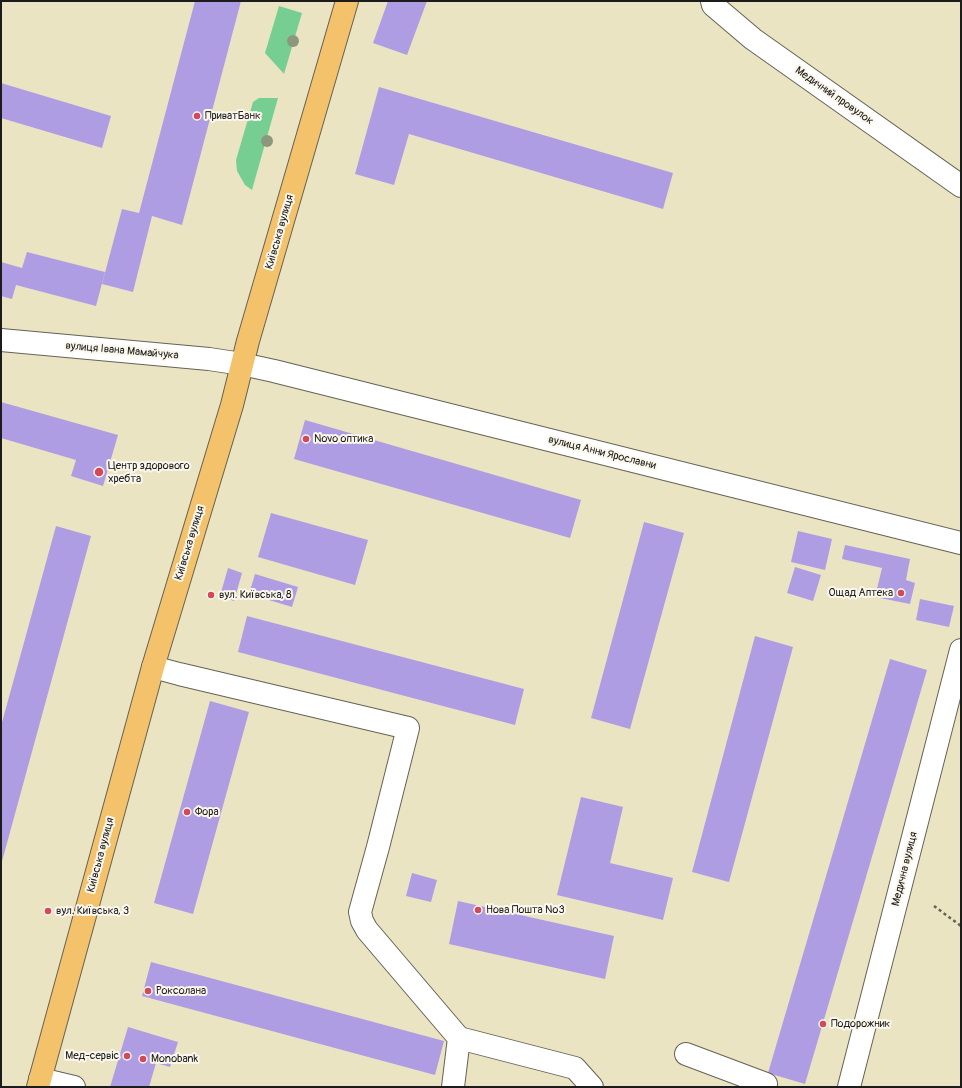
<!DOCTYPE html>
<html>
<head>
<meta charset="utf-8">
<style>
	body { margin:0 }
	#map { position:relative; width:962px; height:1088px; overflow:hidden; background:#ebe4c3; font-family:Pangolin,sans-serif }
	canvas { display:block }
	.frame { position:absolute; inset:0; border:2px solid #1c1c1c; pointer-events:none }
</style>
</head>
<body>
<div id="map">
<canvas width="962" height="1088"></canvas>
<div class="frame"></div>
</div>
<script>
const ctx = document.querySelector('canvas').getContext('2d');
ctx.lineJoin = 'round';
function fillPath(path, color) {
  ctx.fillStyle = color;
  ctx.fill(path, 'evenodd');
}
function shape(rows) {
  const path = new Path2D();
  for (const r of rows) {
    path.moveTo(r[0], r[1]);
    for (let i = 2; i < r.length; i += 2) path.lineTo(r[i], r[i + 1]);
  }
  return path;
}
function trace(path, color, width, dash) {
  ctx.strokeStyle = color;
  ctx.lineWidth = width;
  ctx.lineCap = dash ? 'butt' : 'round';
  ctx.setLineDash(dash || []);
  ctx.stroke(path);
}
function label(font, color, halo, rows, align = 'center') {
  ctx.font = font + ' Pangolin,sans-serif';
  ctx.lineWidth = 4;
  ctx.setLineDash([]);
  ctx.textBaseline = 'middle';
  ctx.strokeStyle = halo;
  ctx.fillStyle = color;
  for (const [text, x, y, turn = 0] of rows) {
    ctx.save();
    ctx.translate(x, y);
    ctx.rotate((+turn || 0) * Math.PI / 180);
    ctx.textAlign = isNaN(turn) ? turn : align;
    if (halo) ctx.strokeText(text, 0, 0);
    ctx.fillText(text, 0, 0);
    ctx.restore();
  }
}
fillPath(shape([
	[279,6,302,13,284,74,265,53],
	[259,98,278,98,252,190,245,185,237,171,236,160,253,102]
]), '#77ce93');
fillPath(shape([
	[195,1,241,1,182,225,152,216,133,292,102,284,122,209,139,213],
	[388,1,427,1,407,55,373,43],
	[1,83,111,116,102,148,1,118],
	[379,87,673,173,663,209,409,134,394,185,355,174],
	[27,252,105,272,96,306,16,285,12,299,1,296,1,262,22,268],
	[1,402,118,435,103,486,71,476,76,460,1,438],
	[305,420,581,500,570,538,294,459],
	[271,513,368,540,355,585,258,557],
	[644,522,684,533,630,729,591,718],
	[56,526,91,536,1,865,1,726],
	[798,531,832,539,825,570,791,562],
	[845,545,910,559,906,580,915,583,910,604,875,597,882,568,842,559],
	[795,567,821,575,813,601,787,593],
	[228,568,242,573,234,601,220,596],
	[255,574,298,587,292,607,249,594],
	[920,599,954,606,949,627,916,620],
	[247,616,524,689,515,725,238,652],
	[755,636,793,647,729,882,692,872],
	[890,659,927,670,805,1084,768,1073],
	[210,701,249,712,193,914,154,903],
	[581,797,623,807,610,863,673,878,663,920,557,895],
	[412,873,437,880,431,902,406,896],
	[458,901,614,936,605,979,449,944],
	[151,962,444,1041,435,1075,142,996],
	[128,1027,178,1042,170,1067,156,1063,149,1087,110,1087]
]), '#ae9de3');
const minor = shape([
	[712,1,713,5,753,39,961,186],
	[1,340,209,359,242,364,274,371,961,543],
	[153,667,179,674,408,728,378,847,360,912,362,921,367,930,459,1038,453,1087],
	[459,1038,575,1068,592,1087],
	[686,1054,766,1084],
	[40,1079,74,1087],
	[849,1087,961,650]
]);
const major = shape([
	[38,1087,153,667,232,405,248,341,347,1]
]);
trace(minor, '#646256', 24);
trace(major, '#646256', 24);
trace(shape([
	[934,906,961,926]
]), '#646256', 2.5, [3, 3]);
trace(minor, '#fff', 22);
trace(major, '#f3c26a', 22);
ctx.fillStyle = '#8b987e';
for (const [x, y] of [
	[293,41],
	[267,141]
]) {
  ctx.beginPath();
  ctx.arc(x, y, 6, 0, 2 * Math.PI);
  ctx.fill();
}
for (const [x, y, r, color] of [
	[197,116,4,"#d1495b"],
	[306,439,4,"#d1495b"],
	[99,472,5,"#d1495b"],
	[901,593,4,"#d1495b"],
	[211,595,4,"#d1495b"],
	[187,812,4,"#d1495b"],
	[478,910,4,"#d1495b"],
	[48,911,4,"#d1495b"],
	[148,991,4,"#d1495b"],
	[823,1024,4,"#d1495b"],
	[127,1056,4,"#d1495b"],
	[143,1059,4,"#d1495b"]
]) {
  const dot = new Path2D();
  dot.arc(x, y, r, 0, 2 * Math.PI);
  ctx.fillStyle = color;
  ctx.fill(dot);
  trace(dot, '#fbf7ec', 1.5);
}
label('11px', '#1c1c1c', '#fbf7ec', [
	["Медичний провулок",834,96,35],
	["Київська вулиця",280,232,-74],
	["вулиця Івана Мамайчука",122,351,5],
	["вулиця Анни Ярославни",602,453,14],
	["Київська вулиця",190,543,-73],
	["Київська вулиця",101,855,-75],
	["Медична вулиця",905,869,-76]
]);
label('11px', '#1c1c1c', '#fbf7ec', [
	["ПриватБанк",205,116],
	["Novo оптика",314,439],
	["Центр здорового",108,466],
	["хребта",108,479],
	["Ощад Аптека",893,593,"right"],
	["вул. Київська, 8",219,595],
	["Фора",195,812],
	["Нова Пошта №3",486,910],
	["вул. Київська, 3",56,911],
	["Роксолана",156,991],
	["Подорожник",831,1024],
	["Мед-сервіс",119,1056,"right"],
	["Monobank",151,1059]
], 'left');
</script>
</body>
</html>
